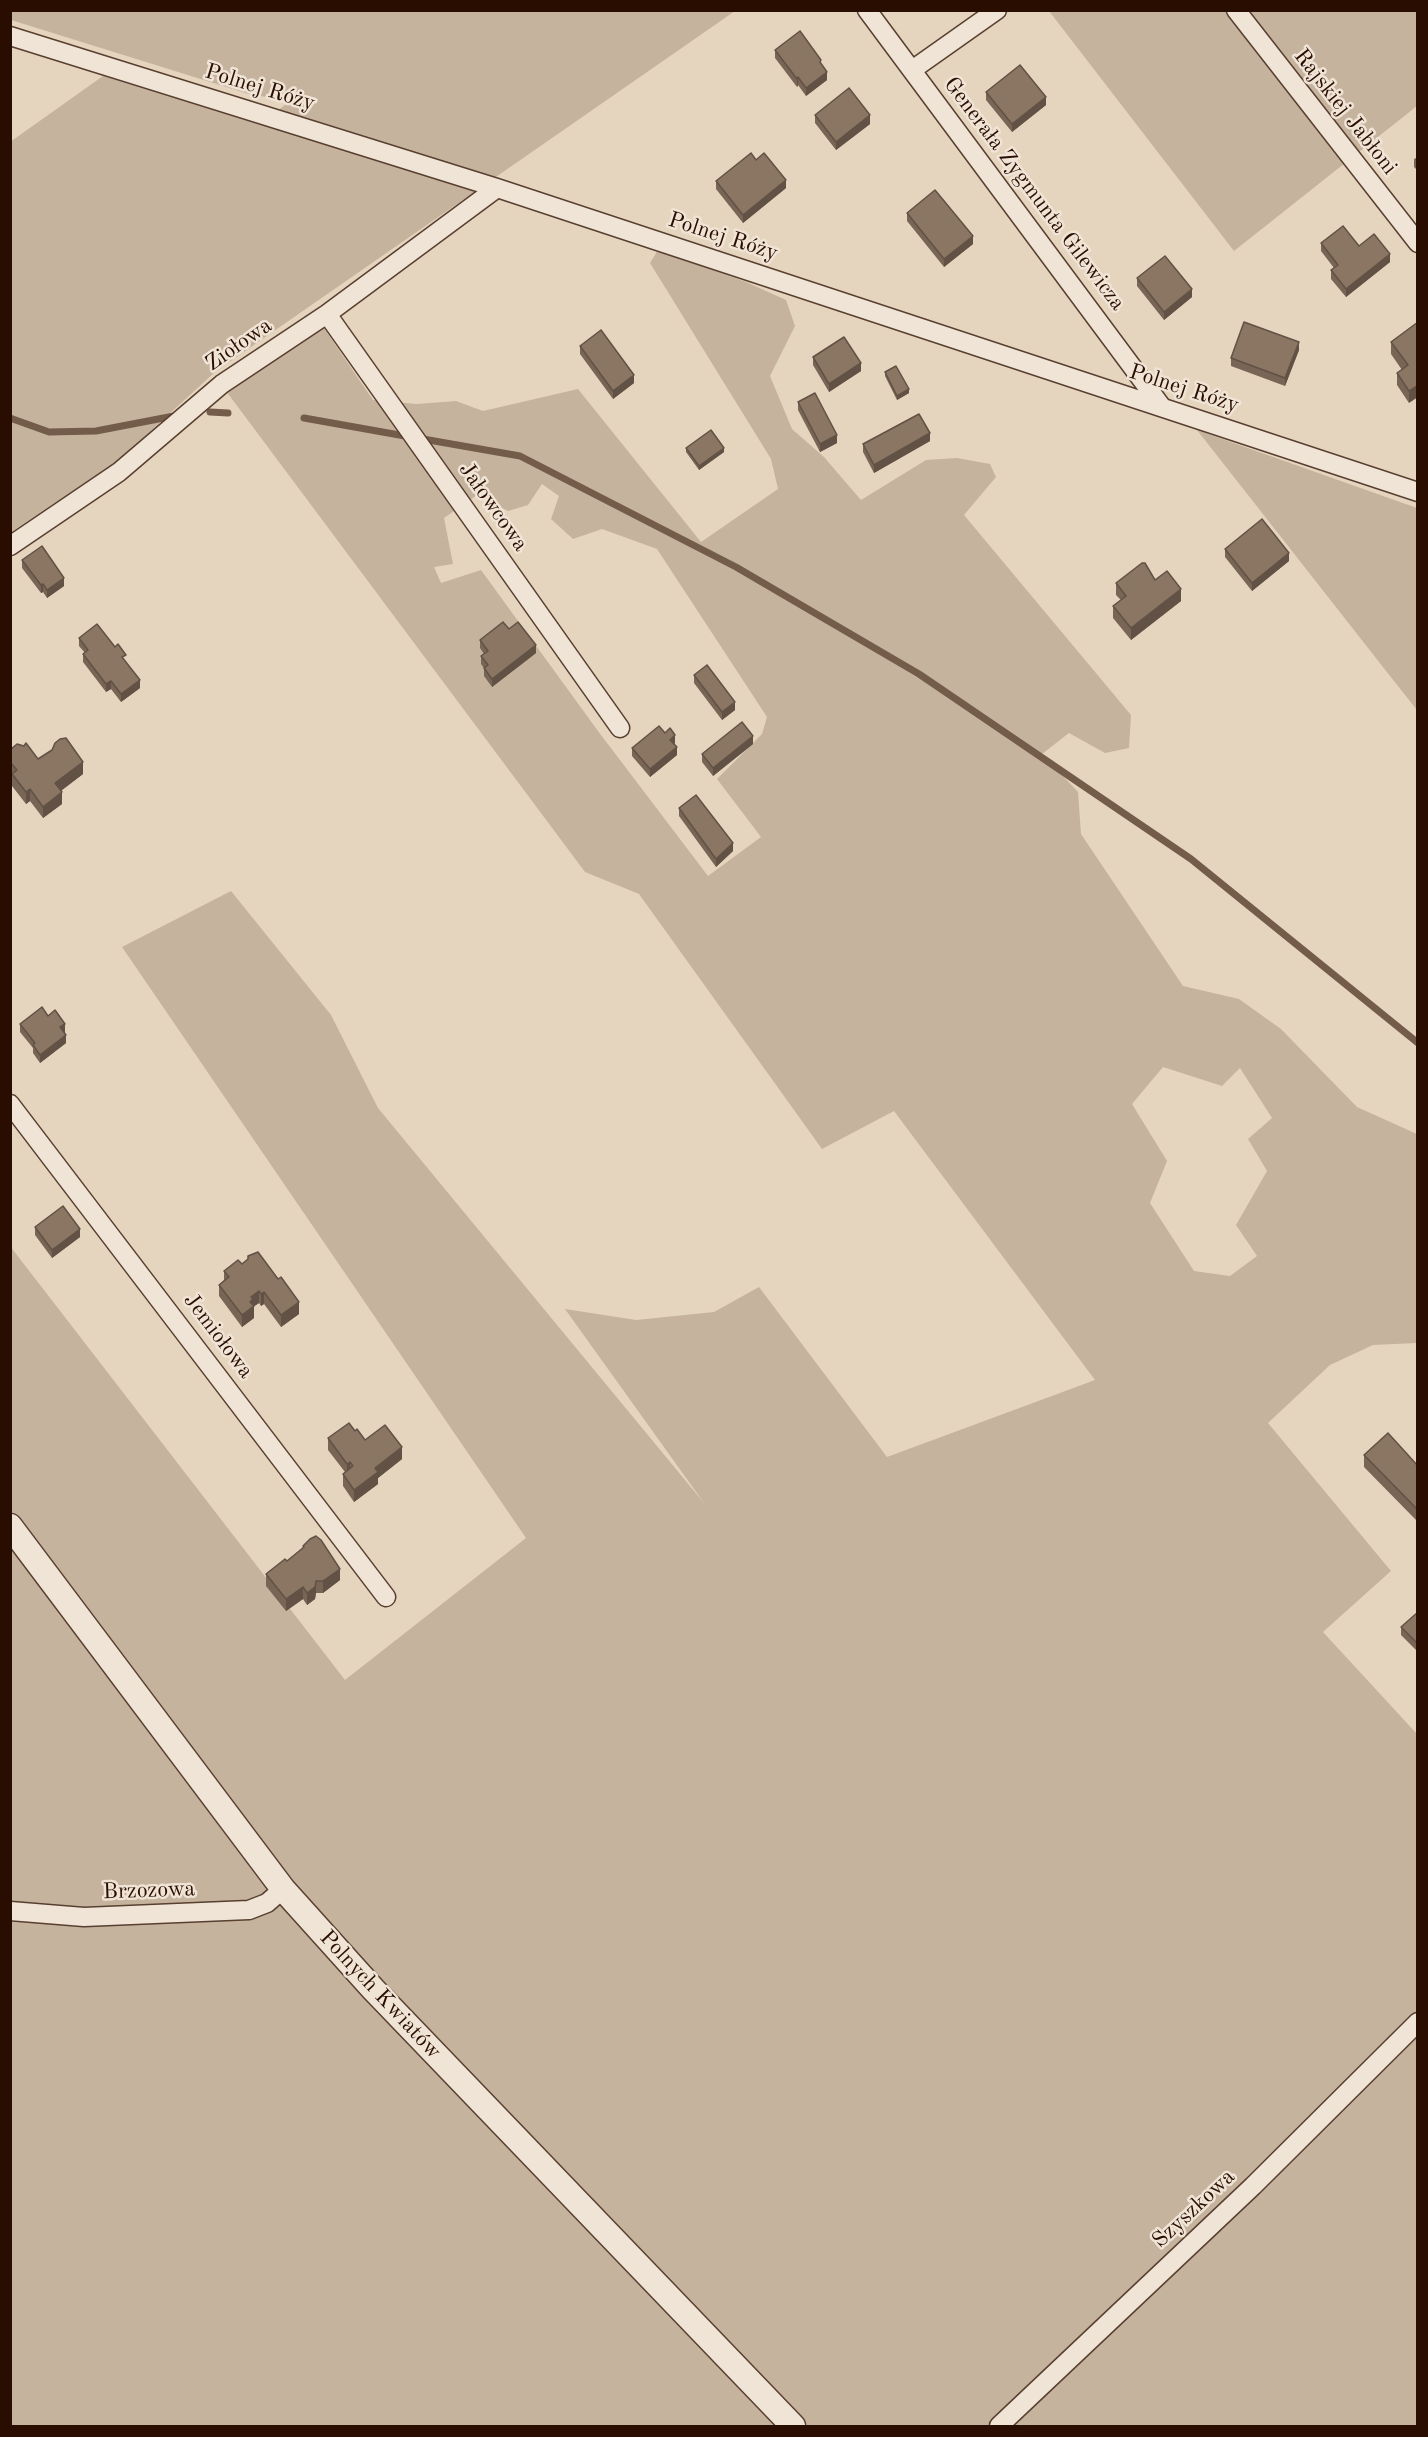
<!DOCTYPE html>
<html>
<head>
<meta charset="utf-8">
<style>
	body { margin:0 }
	#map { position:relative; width:1428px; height:2437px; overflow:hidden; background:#e6d5be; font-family:"Old Standard TT",serif }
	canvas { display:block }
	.frame { position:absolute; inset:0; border:12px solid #290d00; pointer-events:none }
</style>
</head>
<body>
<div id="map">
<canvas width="1428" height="2437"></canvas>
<div class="frame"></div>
</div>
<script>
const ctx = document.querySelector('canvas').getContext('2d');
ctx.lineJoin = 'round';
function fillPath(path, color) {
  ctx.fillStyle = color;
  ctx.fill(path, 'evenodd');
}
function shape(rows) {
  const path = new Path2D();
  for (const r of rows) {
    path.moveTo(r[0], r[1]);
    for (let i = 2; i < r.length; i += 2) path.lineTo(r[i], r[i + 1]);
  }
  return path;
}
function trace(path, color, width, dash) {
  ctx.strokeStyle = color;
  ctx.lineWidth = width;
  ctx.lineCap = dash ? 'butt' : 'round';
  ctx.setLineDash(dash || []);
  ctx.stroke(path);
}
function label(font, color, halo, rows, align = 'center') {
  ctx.font = font + ' "Old Standard TT",serif';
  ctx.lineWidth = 5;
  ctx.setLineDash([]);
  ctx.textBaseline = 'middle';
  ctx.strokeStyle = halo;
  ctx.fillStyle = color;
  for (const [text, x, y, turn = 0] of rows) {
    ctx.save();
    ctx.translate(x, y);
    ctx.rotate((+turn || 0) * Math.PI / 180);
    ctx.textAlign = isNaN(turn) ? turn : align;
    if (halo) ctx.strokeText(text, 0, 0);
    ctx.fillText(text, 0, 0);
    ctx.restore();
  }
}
fillPath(shape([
	[11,11,735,11,215,372,119,460,11,532,10,142,103,76,260,125,291,100,252,95,11,20],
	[1049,11,1417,11,1417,106,1234,251],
	[658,250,746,282,786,300,795,326,770,376,792,429,824,457,861,500,926,460,957,458,990,464,996,477,964,515,1131,715,1129,748,1105,753,1069,733,1042,754,1078,792,1081,834,1183,986,1239,999,1281,1029,1357,1107,1417,1134,1417,1343,1373,1345,1330,1365,1268,1423,1391,1571,1323,1632,1417,1734,1417,2426,11,2426,10,1246,345,1680,526,1538,122,947,231,891,331,1015,378,1108,704,1503,565,1309,636,1320,714,1312,759,1287,887,1457,1095,1380,894,1111,822,1149,639,894,585,872,226,391,324,328,373,400,417,404,456,401,483,411,578,389,701,542,778,489,771,459,650,263],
	[542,484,559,496,551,519,573,539,602,529,657,549,767,717,762,734,717,779,761,837,708,876,598,731,481,570,441,583,434,567,453,564,444,518,477,495,508,511,528,505],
	[1163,1067,1222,1086,1240,1068,1272,1118,1248,1139,1267,1171,1236,1225,1257,1256,1230,1276,1194,1271,1150,1203,1167,1161,1132,1104],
	[1197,430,1417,508,1417,710,1390,676]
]), '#c6b39e');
trace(shape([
	[210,412,228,413],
	[10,418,49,432,96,431,174,416],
	[304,418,405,436],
	[423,439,520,456,736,567,919,674,1191,859,1418,1043]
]), '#745c4b', 7);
const minor = shape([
	[867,10,1162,407],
	[1236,10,1418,243],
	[10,36,497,188,1418,492],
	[912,70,997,10],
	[327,314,620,728],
	[10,546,119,472,222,384,327,314,497,188],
	[10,1104,386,1597],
	[10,1911,84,1917,249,1910,267,1903,283,1889],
	[999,2426,1253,2186,1418,2022]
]);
const tertiary = shape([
	[10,1526,283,1889,373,1989,793,2426]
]);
trace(minor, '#583f30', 21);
trace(tertiary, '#583f30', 27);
trace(minor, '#efe4d5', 18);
trace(tertiary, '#efe4d5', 24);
fillPath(shape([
	[775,50,821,64,827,80,806,96,798,85,797,87,775,58],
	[986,92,1046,105,1012,132,986,100],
	[815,115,870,124,836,150,815,123],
	[1418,157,1418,171,1414,167,1414,159],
	[756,160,786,188,743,223,716,189,716,181],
	[907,213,973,244,944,267,907,221],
	[1321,243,1359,246,1390,262,1346,297,1331,279,1331,270,1334,268,1321,251],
	[1137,278,1192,297,1164,320,1137,286],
	[1418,322,1409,403,1397,385,1397,373,1402,370,1391,354,1391,342],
	[580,346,634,383,613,399,580,354],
	[1299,350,1285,386,1231,366,1231,358],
	[813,357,861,371,829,392,813,365],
	[885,372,909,393,897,400,885,376],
	[798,402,837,443,820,452,798,410],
	[930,441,874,473,863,452,863,444],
	[686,448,724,452,699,470,686,452],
	[1225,549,1289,561,1252,591,1225,557],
	[22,560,64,586,47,598,43,592,41,593,22,568],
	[1155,580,1181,601,1131,640,1113,618,1113,606,1121,600,1116,595,1116,583],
	[509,629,536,653,492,687,484,676,484,668,481,664,481,656,484,654,480,648,480,640],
	[79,638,126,662,140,688,121,702,111,689,106,692,83,662,83,654,85,653,79,646],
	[694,675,735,710,722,720,694,683],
	[665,733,675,743,674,744,677,755,650,777,632,756,632,748],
	[753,744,713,776,702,762,702,754],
	[10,756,38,759,83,774,61,791,62,804,43,818,30,801,26,804,12,786],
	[679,808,733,851,716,867,679,816],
	[48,1016,65,1032,66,1043,40,1063,33,1053,33,1048,20,1032,20,1024],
	[35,1227,80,1237,52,1258,35,1235],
	[242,1264,299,1314,281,1327,264,1304,261,1306,259,1303,254,1306,254,1318,242,1327,219,1296,219,1285,224,1280,224,1271],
	[355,1431,365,1440,402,1459,378,1478,378,1484,354,1502,343,1486,343,1474,345,1472,328,1450,328,1438],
	[1364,1455,1418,1466,1418,1519,1416,1520,1364,1467],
	[303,1546,340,1580,323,1593,316,1593,315,1599,307,1605,303,1599,286,1611,266,1586,266,1574,287,1561,303,1548],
	[1418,1612,1418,1652,1401,1635,1401,1627]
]), '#786555');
fillPath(shape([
	[827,72,827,80,806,96,806,88],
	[798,77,798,85,797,87,797,79],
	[1046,97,1046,105,1012,132,1012,124],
	[870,115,870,124,836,150,836,142],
	[786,180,786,188,743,223,743,215],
	[973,236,973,244,944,267,944,259],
	[1390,254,1390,262,1346,297,1346,289],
	[1192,289,1192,297,1164,320,1164,312],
	[1299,342,1299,350,1285,386,1285,378],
	[861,363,861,371,829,392,829,384],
	[634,375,634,383,613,399,613,391],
	[1418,385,1418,397,1409,403,1409,391],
	[909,389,909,393,897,400,897,396],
	[930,433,930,441,874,473,874,465],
	[837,435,837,443,820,452,820,444],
	[724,448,724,452,699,470,699,466],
	[1289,553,1289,561,1252,591,1252,583],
	[64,578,64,586,47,598,47,590],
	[43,584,43,592,41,593,41,585],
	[1181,589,1181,601,1131,640,1131,628],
	[536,645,536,653,492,687,492,679],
	[140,680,140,688,121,702,121,694],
	[111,681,111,689,106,692,106,684],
	[735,702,735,710,722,720,722,712],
	[675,735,675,743,670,748,670,740],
	[753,736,753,744,713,776,713,768],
	[677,747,677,755,650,777,650,769],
	[83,762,83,774,55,795,55,783],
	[30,789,30,801,26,804,26,792],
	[62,792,62,804,43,818,43,807],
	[733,843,733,851,716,867,716,859],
	[65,1024,65,1032,60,1035,60,1027],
	[66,1035,66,1043,40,1063,40,1055],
	[80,1229,80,1237,52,1258,52,1250],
	[259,1291,259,1303,253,1307,254,1306,254,1318,242,1327,242,1315,251,1297],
	[264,1292,264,1304,261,1306,261,1294],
	[299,1302,299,1314,281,1327,281,1315],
	[402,1447,402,1459,378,1478,378,1484,354,1502,354,1490,375,1468],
	[350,1462,350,1474,347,1475,347,1464],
	[1418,1507,1418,1519,1416,1520,1416,1508],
	[340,1569,340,1580,323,1593,323,1581],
	[316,1581,316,1593,315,1599,307,1605,307,1593],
	[303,1587,303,1599,286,1611,286,1599]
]), '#615245');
const building = shape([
	[800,31,821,60,820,62,827,72,806,88,798,77,797,79,775,50,800,31],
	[1020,65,1046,97,1012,124,986,92,1020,65],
	[849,88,870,115,836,142,815,115,849,88],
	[751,153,756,160,764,153,786,180,743,215,716,181,751,153],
	[935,190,973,236,944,259,907,213,935,190],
	[1343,226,1359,246,1374,234,1390,254,1346,289,1331,270,1338,265,1321,243,1343,226],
	[1165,256,1192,289,1164,312,1137,278,1165,256],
	[1244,322,1299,342,1285,378,1231,358,1244,322],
	[1418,322,1418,385,1409,391,1397,373,1408,365,1391,342,1418,322],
	[601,330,634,375,613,391,580,346,601,330],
	[844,337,861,363,829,384,813,357,844,337],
	[896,366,909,389,897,396,885,372,896,366],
	[815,393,837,435,820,444,798,402,815,393],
	[919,414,930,433,874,465,863,444,919,414],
	[711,430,724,448,699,466,686,448,711,430],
	[1262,519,1289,553,1252,583,1225,549,1262,519],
	[42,546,64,578,47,590,43,584,41,585,22,560,42,546],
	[1142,563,1145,563,1155,580,1167,571,1181,589,1131,628,1113,606,1126,596,1116,583,1142,563],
	[503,622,509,629,518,622,536,645,492,679,484,668,488,665,481,656,488,651,480,640,503,622],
	[97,624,115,647,118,644,126,655,122,657,140,680,121,694,111,681,106,684,83,654,88,650,79,638,97,624],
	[707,665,735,702,722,712,694,675,707,665],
	[742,722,753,736,713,768,702,754,742,722],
	[659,726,665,733,670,728,675,735,670,740,677,747,650,769,632,748,659,726],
	[66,738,83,762,55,783,62,792,43,807,30,789,26,792,12,774,17,770,10,762,11,749,17,744,24,746,26,743,38,759,52,750,55,743,60,739,66,738],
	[696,795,733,843,716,859,679,808,696,795],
	[42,1007,48,1016,55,1010,65,1024,60,1027,66,1035,40,1055,33,1045,35,1043,20,1024,42,1007],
	[63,1206,80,1229,52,1250,35,1227,63,1206],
	[258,1252,278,1279,281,1277,299,1302,281,1315,264,1292,261,1294,259,1291,251,1297,253,1299,250,1302,254,1306,242,1315,219,1285,229,1277,224,1271,238,1260,242,1264,248,1259,248,1256,258,1252],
	[349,1423,355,1431,357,1429,365,1440,385,1425,402,1447,375,1468,378,1472,354,1490,343,1474,353,1466,350,1462,347,1464,328,1438,349,1423],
	[1388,1433,1418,1466,1418,1507,1416,1508,1364,1455,1388,1433],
	[316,1536,321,1540,340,1569,323,1581,316,1581,315,1587,307,1593,303,1587,286,1599,266,1574,285,1559,287,1561,304,1547,303,1546,310,1539,316,1536],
	[1418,1612,1418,1644,1401,1627,1418,1612]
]);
fillPath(building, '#8b7563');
trace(building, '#615245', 1.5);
label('22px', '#290d00', '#efe4d5', [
	["Polnej Róży",260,88,17],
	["Rajskiej Jabłoni",1345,112,52],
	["Generała Zygmunta Gilewicza",1034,194,53],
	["Polnej Róży",723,237,18],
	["Ziołowa",239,345,-35],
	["Polnej Róży",1184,389,18],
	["Jałowcowa",493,507,55],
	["Jemiołowa",218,1336,53],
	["Brzozowa",149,1891,-2],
	["Polnych Kwiatów",380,1995,47],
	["Szyszkowa",1194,2209,-43]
]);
</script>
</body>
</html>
